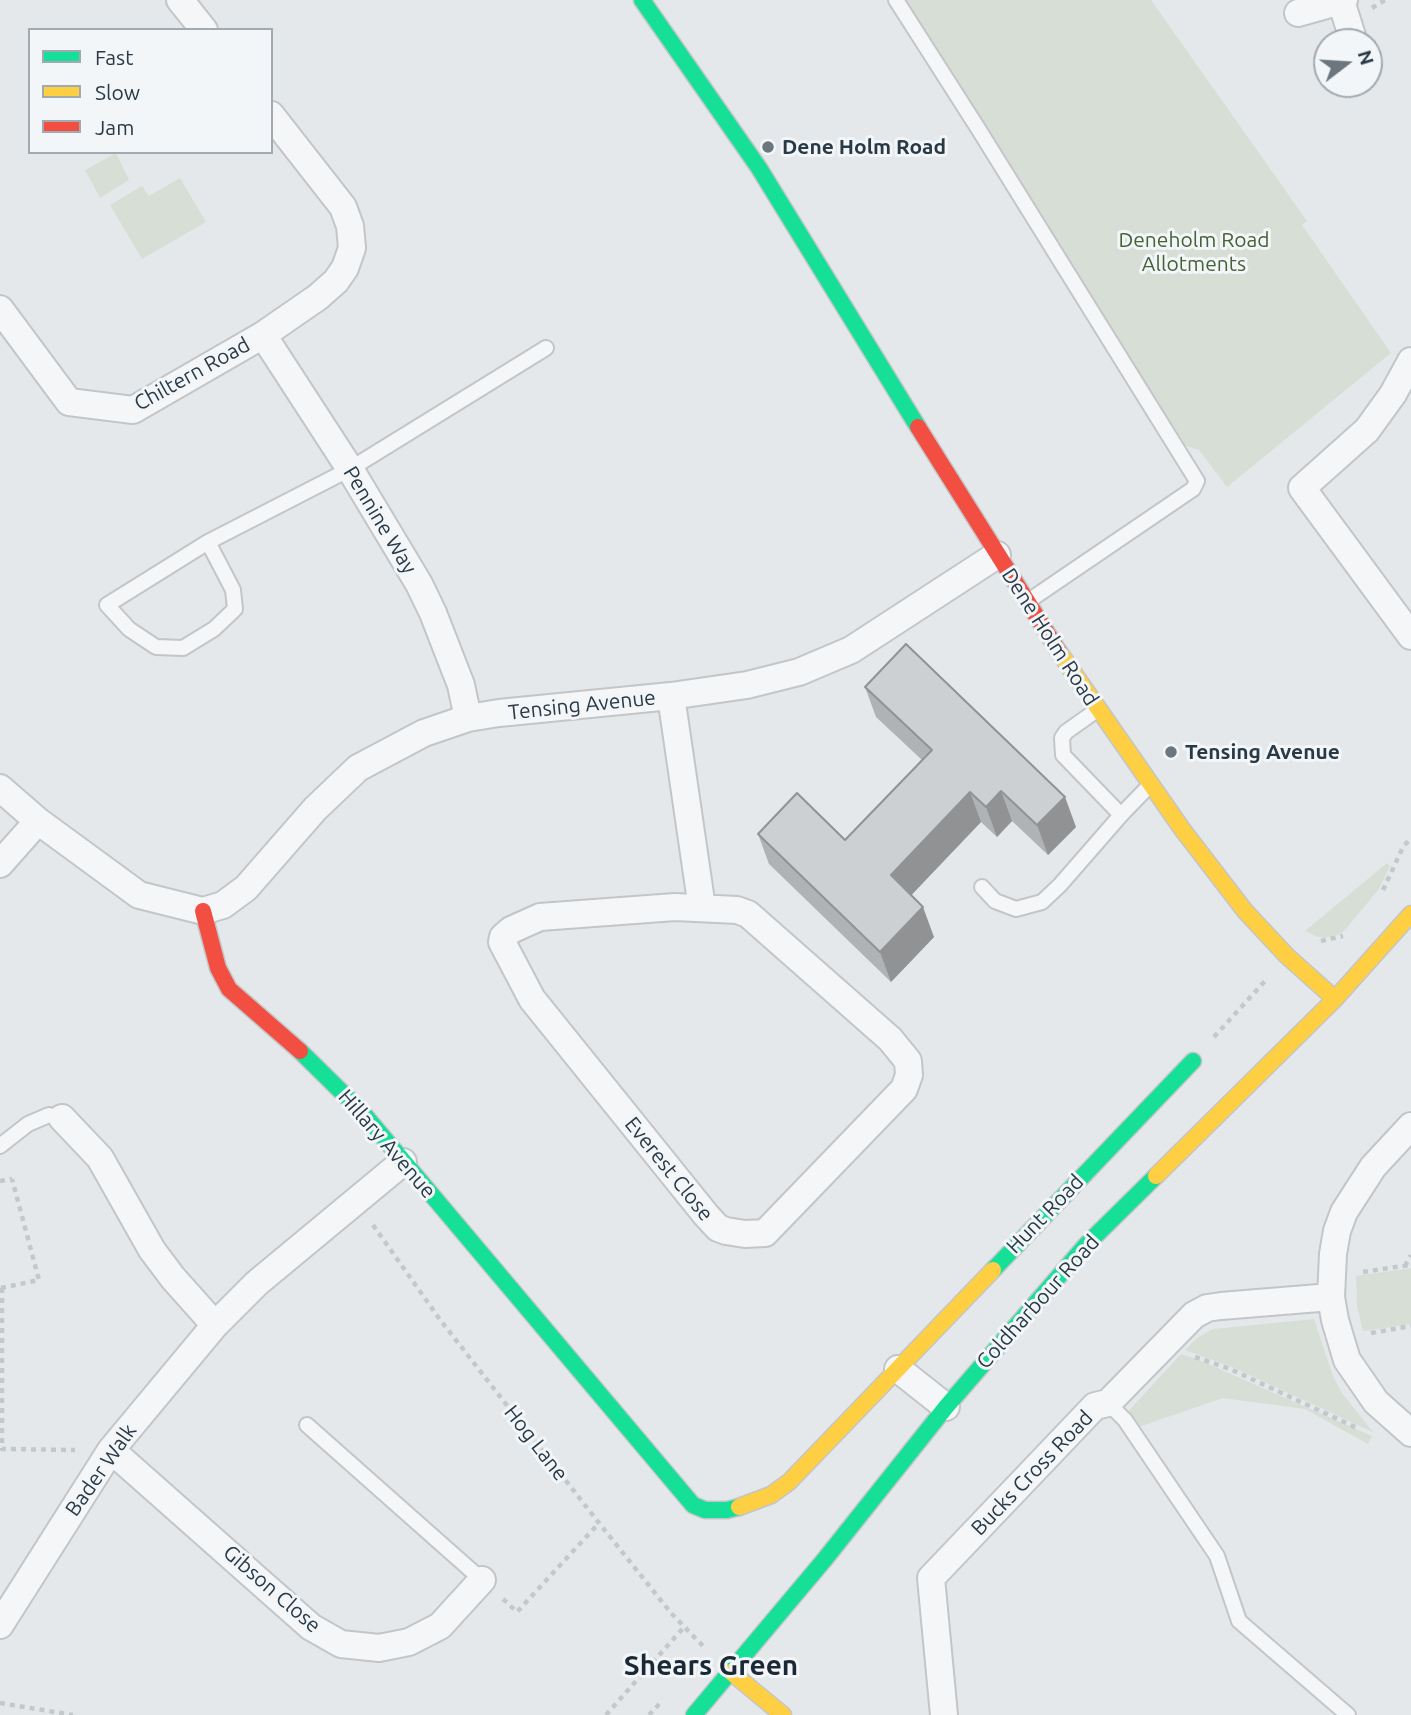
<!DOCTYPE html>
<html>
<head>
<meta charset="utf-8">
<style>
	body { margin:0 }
	#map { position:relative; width:1411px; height:1715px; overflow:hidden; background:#e5e8ea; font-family:Ubuntu,sans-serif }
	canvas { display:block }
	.legend { position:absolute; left:28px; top:28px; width:245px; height:126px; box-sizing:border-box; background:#f3f6f9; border:2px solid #a2aab1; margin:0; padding:9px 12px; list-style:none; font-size:21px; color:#293945 }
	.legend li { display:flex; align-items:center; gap:14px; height:35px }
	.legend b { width:35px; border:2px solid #a2aab1 }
	.north { position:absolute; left:1313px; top:28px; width:70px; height:70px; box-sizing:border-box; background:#f3f6f9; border:2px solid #a2aab1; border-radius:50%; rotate:73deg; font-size:19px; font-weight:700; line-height:28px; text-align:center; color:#293945 }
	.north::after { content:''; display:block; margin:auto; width:24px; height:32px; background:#6b767f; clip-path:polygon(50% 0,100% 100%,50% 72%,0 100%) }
</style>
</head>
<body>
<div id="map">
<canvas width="1411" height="1715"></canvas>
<ul class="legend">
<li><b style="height:9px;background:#16e098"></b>Fast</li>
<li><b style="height:9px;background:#ffcf43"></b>Slow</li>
<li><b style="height:9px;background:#f24e42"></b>Jam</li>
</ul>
<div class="north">N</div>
</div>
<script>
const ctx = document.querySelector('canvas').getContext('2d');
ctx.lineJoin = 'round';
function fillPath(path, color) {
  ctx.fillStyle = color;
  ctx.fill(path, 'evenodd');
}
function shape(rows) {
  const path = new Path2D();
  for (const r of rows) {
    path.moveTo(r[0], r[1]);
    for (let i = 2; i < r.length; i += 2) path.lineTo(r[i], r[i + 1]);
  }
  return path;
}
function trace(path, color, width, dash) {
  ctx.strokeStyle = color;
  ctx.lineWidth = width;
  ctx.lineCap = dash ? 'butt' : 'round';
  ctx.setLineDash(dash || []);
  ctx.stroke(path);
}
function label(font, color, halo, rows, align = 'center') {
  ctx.font = font + ' Ubuntu,sans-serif';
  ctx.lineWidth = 6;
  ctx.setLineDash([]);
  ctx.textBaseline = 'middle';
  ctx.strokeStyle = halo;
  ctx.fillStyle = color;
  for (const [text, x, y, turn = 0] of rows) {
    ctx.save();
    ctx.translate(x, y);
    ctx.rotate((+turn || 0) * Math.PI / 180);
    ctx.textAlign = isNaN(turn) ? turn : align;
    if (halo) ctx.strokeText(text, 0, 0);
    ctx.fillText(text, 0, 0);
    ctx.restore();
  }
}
fillPath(shape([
	[902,0,1151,0,1307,221,1302,225,1391,353,1227,487,1199,450,1186,446],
	[116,153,129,180,100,198,85,170],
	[180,178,206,222,142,259,110,205,142,186,149,196],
	[1387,863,1390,866,1379,889,1345,930,1340,934,1325,938,1318,937,1305,931],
	[1411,1268,1411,1324,1363,1331,1357,1306,1356,1276],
	[1314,1319,1333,1376,1342,1393,1373,1432,1232,1367,1185,1350,1197,1338,1213,1329],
	[1181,1354,1199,1360,1372,1436,1368,1444,1305,1409,1223,1398,1133,1429,1124,1416]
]), '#d7ded5');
const lane = shape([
	[896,0,979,130,1197,481,1193,489,1027,602],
	[208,542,233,590,235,609,214,629,183,648,156,647,129,629,107,605,208,542,350,469,546,348],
	[1097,710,1066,732,1062,738,1063,755,1121,815],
	[982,887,995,901,1016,909,1042,902,1060,885,1121,815,1149,786],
	[0,1146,28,1124,49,1115,62,1118],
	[1108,1403,1125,1420,1217,1556,1239,1621,1348,1715],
	[307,1425,482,1580]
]);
const street = shape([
	[180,0,204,30],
	[1341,1,1354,42],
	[1298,13,1344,0],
	[0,309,69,402,133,410,263,335,318,297,336,281,345,268,352,248,350,226,343,207,271,115],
	[263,335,350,469,419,584,433,613,461,685,468,718],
	[1411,361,1393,394,1367,430,1302,488,1411,636],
	[671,696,702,908],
	[0,788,38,821,139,895,203,911,223,905,246,888,315,809,358,768,424,733,468,718,499,713,671,696,747,685,799,672,851,650,997,555],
	[0,864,38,821],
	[675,907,737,910,748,914,890,1039,908,1061,909,1075,904,1089,765,1233,745,1234,726,1231,718,1228,706,1215,532,999,502,942,503,937,511,930,540,917,675,907],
	[62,1118,100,1158,152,1250,173,1278,215,1325],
	[1411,1126,1373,1167,1344,1212,1337,1231,1333,1254,1331,1297,1335,1320,1347,1360,1376,1402,1411,1433],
	[898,1369,946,1407],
	[111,1450,311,1627,341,1644,379,1648,409,1642,440,1626,482,1580],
	[0,1625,111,1450,215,1325,257,1283,403,1162],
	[944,1715,931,1578,1095,1406,1108,1403,1194,1315,1207,1308,1221,1306,1331,1297]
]);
const fast = shape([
	[642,0,759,168,918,427],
	[300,1051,362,1112,693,1505,705,1510,727,1510,739,1507],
	[993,1270,1193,1061],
	[694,1715,825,1559,946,1407,1086,1245,1156,1176]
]);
const slow = shape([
	[1059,652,1182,829,1245,911,1287,956,1335,999],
	[1156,1176,1335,999,1411,914],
	[739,1507,771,1495,789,1482,993,1270],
	[731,1672,783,1715]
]);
const jam = shape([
	[918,427,1059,652],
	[203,911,218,968,229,989,300,1051]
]);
trace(lane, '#c3c6c8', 18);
trace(street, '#c3c6c8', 30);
trace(fast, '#c3c6c8', 19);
trace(slow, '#c3c6c8', 19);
trace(jam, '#c3c6c8', 19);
trace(shape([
	[1372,8,1385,0],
	[1383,890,1403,847,1411,838],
	[1321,941,1343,936],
	[1214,1037,1265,981],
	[0,1181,12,1179],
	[373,1225,441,1321,599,1523,671,1613,704,1647],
	[1405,1266,1411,1255],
	[1363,1272,1410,1265],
	[1,1288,39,1280,12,1179],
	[2,1288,2,1449,75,1450],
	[1371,1333,1411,1326],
	[1195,1357,1230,1369,1357,1428],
	[503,1599,517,1612,599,1523],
	[0,1703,73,1715],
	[606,1715,684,1627],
	[649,1715,661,1702]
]), '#c3c8ca', 4.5, [5, 5]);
trace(lane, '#f4f6f7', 14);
trace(street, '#f4f6f7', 26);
trace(fast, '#16e098', 16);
trace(slow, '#ffcf43', 16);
trace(jam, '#f24e42', 16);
fillPath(shape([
	[865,687,1076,827,1048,855,1012,821,997,837,981,822,911,895,934,937,891,982,769,864,758,834,845,840,922,760,876,717]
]), '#b0b3b5');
fillPath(shape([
	[1001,791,1012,821,997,837,986,807],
	[970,792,981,822,902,905,891,875],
	[1065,797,1076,827,1048,855,1037,825],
	[923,907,934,937,891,982,880,952]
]), '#909294');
const building = shape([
	[906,644,1065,797,1037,825,1001,791,986,807,970,792,891,875,923,907,880,952,758,834,797,793,845,840,932,750,865,687,906,644]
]);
fillPath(building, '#cdd0d3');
trace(building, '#909294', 2);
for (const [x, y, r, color] of [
	[768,147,7,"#6b767f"],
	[1171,752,7,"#6b767f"]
]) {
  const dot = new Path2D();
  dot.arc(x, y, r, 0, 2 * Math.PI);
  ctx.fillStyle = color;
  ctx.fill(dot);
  trace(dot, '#f3f6f9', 2.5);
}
label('bold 21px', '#293945', '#f3f6f9', [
	["Dene Holm Road",782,147],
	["Tensing Avenue",1185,752]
], 'left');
label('21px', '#466236', '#f3f6f9', [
	["Deneholm Road",1194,240],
	["Allotments",1194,264]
]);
label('21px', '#293945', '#f3f6f9', [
	["Chiltern Road",192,374,-29],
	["Pennine Way",380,520,59],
	["Dene Holm Road",1050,637,57],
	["Tensing Avenue",582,705,-6],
	["Hillary Avenue",387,1144,49],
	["Everest Close",669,1169,51],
	["Hunt Road",1045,1214,-46],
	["Coldharbour Road",1038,1302,-48],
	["Hog Lane",536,1443,52],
	["Bader Walk",101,1470,-55],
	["Bucks Cross Road",1032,1473,-46],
	["Gibson Close",272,1589,41]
]);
label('bold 28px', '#1b2936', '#f3f6f9', [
	["Shears Green",711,1666]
]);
</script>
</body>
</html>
